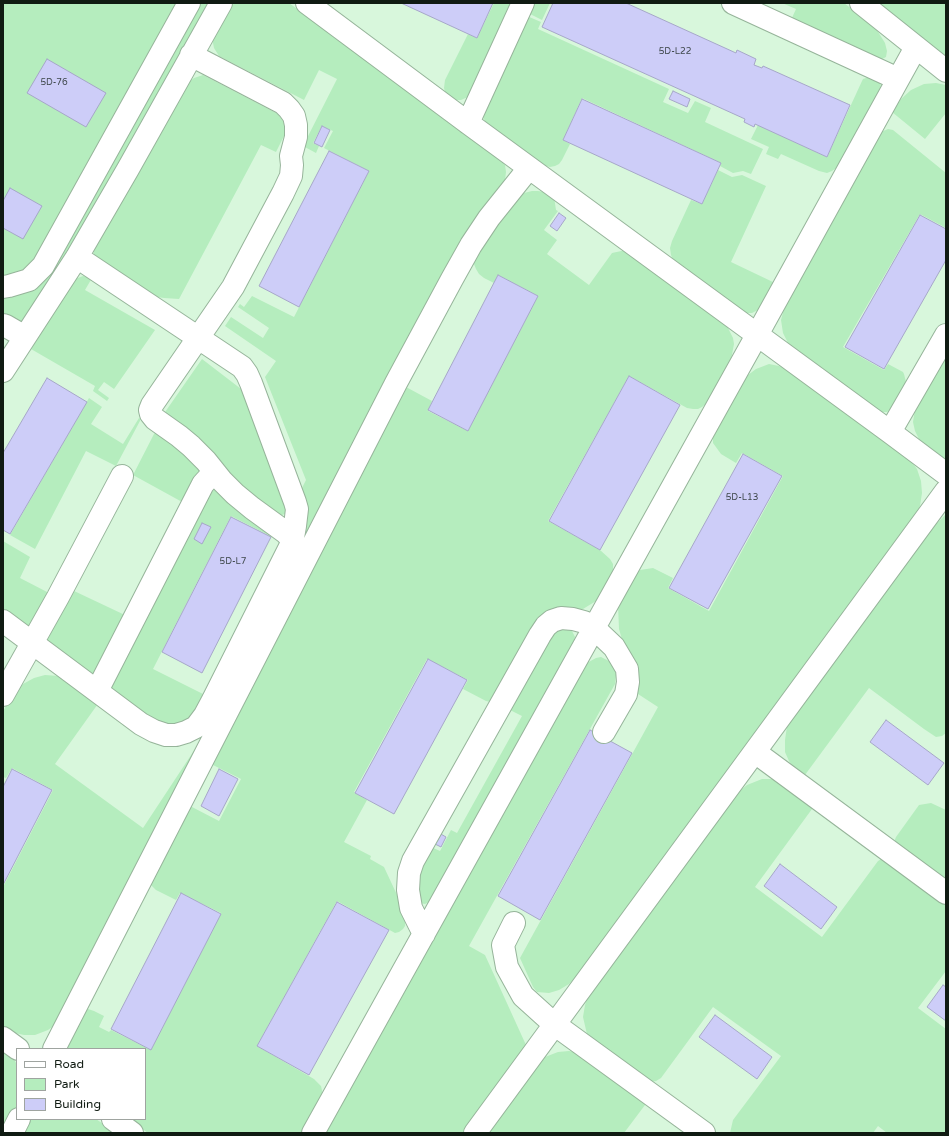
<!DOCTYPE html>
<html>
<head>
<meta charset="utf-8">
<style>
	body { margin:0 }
	#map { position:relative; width:949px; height:1136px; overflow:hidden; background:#d8f7dc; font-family:"Varela Round",sans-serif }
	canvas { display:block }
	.frame { position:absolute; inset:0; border:4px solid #101b12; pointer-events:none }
	.legend { position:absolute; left:16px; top:1048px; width:130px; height:72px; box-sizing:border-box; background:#fff; border:1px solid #9fa4a0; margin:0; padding:5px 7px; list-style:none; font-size:12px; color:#101b12 }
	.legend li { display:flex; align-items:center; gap:8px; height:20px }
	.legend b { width:20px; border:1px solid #9fa4a0 }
</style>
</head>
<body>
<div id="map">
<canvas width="949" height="1136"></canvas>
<div class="frame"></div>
<ul class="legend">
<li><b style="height:5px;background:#fff"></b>Road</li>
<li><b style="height:11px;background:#b5edbe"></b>Park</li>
<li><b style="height:11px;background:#cdcdf8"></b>Building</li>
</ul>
</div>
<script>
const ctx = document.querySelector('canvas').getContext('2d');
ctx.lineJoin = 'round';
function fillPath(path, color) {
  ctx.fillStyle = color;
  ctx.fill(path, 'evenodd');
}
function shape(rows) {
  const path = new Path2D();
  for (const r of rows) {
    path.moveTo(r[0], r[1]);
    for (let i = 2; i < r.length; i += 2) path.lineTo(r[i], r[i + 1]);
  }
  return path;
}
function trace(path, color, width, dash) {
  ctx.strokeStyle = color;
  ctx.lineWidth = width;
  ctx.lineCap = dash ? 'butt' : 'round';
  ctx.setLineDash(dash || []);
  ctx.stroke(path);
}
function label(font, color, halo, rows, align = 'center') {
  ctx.font = font + ' "Varela Round",sans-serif';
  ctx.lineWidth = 4;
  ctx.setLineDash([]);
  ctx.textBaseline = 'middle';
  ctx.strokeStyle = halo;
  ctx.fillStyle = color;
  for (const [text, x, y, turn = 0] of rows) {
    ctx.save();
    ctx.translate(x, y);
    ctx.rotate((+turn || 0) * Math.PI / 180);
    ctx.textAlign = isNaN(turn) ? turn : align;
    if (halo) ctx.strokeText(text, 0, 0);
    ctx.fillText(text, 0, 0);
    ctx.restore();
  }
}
fillPath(shape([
	[3,3,184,3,37,264,3,280],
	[195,3,210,3,63,262,22,322,8,317,3,316,3,293,25,289],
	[235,3,289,3,497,155,505,165,506,172,505,180,303,547,299,494,306,480,265,377,276,361,225,326,231,317,263,338,269,328,238,307,240,304,244,307,252,296,294,317,369,171,324,148,333,131,322,126,313,143,319,146,316,153,303,146,337,79,319,70,304,100,219,56,214,48,213,43,213,37,232,5],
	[494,3,513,3,468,97,461,100,454,100,447,96,445,92,444,88,445,80,468,34,477,38],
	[533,3,550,3,542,20,528,13],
	[782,3,844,3,875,27,885,43,887,51,886,57,880,60,791,20,796,9],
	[875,3,946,3,946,60],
	[527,16,541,22,538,29,669,89,663,102,688,113,695,101,711,108,705,122,763,149,751,174,743,171,733,173,720,166,721,163,582,98,563,140,570,144,562,160,559,164,555,166,550,167,542,165,487,125,483,117,483,113],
	[203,75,278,114,283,121,285,126,285,134,276,152,261,145,179,299,164,298,150,296,94,256,94,250,137,175,189,82,194,78],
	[869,77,879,81,881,86,880,90,839,166,832,171,827,173,819,171,781,154,778,159,766,154,769,147,751,139,758,125,827,157,862,81,863,79],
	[936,83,946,85,946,113,925,139,892,112,901,99,911,90,924,84],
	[888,129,893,130,946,173,946,228,920,214,843,347,884,370,888,364,903,372,904,374,906,382,891,409,887,412,880,412,795,352,788,343,783,333,781,320,785,305,881,132],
	[718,170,732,177,742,175,766,186,731,262,775,283,764,303,758,310,752,313,746,313,739,310,678,266,673,260,671,255,670,248,672,241,691,200,702,204],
	[532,191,538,191,544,192,554,197,556,210,558,211,544,230,557,240,547,254,589,285,612,253,626,250,727,326,733,338,734,344,731,360,707,403,702,407,698,409,693,409,687,408,629,376,548,521,600,550,610,559,613,564,613,573,600,598,596,601,583,609,571,611,491,702,486,701,463,689,468,680,427,659,354,792,367,800,344,842,371,856,370,859,384,867,405,912,405,926,403,929,399,932,395,933,337,901,257,1046,314,1079,321,1086,323,1095,304,1133,148,1133,129,1119,145,1119,145,1049,62,1049,86,1010,88,1009,94,1011,104,1016,99,1027,109,1032,111,1030,151,1050,221,913,180,893,176,900,156,890,151,885,150,879,188,807,192,807,219,821,241,779,211,764,406,387,432,401,428,411,468,431,538,296,498,275,494,283,484,278,479,274,476,269,474,264,474,259,476,255,515,201,524,193],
	[83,276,92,278,85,290,155,330,114,389,104,382,98,390,109,398,107,401,93,391,95,386,31,349,75,279],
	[946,352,946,463,920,441,915,431,913,422,915,409],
	[202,359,245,392,288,510,285,514,279,516,275,516,163,415],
	[769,364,779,366,787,369,911,461,917,469,921,481,922,493,920,506,915,517,579,974,569,984,559,990,549,993,537,992,533,987,520,958,658,707,638,694,619,629,618,605,635,575,640,570,653,568,673,578,668,588,709,611,783,476,742,453,736,463,721,454,713,443,713,432,744,378,756,369],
	[89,398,102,407,91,424,123,444,139,418,141,419,116,466,86,451,35,549,10,535],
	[158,431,202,468,184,503,133,475,154,434,156,432],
	[216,487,282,542,231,516,153,669,207,696,195,715,179,724,161,725,111,692,111,686,210,490],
	[946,514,946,733,942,736,936,737,924,729,869,688,802,779,789,761,785,752,785,740,787,726,934,526],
	[3,541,30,557,20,578,49,593,31,625,28,628,3,614],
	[72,590,127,616,96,672,93,673,88,674,46,640],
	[555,625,571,629,575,637,573,646,433,900,425,904,420,903,418,901,418,871,429,846,440,851,451,830,457,833,522,716,506,708],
	[601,657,611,662,614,667,616,675,615,684,469,946,485,955,526,1045,462,1133,326,1133,585,664,596,658],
	[45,675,59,676,100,701,55,764,143,828,199,743,58,1023,48,1030,35,1035,24,1035,11,1032,3,1026,3,887,53,790,12,768,6,778,3,777,3,712,11,695,18,689,23,684,34,678],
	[762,779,774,779,812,805,812,809,755,887,822,937,878,861,883,858,946,899,946,971,918,1008,946,1029,946,1133,887,1133,878,1126,873,1133,730,1133,733,1120,781,1056,713,1007,661,1078,656,1081,651,1082,588,1038,586,1030,583,1017,585,1005,589,993,736,794,747,785],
	[931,803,946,810,946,886,894,842,896,837,919,805],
	[3,1051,15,1061,17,1065,17,1110,3,1133],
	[569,1051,580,1053,646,1100,645,1105,624,1133,486,1133,536,1065,545,1057,558,1052],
	[26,1119,96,1119,116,1133,19,1133]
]), '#b5edbe');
const building = shape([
	[401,3,493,3,477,38,401,3],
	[553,3,626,3,736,53,737,50,756,59,754,65,762,68,763,66,850,105,827,157,755,124,754,127,744,122,745,119,542,27,553,3],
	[47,59,106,93,86,127,27,93,47,59],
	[673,91,690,99,687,107,669,99,673,91],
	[582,99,721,163,702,204,563,140,582,99],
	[322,126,330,130,322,147,314,143,322,126],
	[329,151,369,171,299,307,259,286,329,151],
	[10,188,42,206,23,239,3,228,3,201,10,188],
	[559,213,566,218,557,231,550,226,559,213],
	[920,215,946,229,946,260,884,369,845,347,920,215],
	[498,275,538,296,468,431,428,410,498,275],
	[629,376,680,405,600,550,549,521,629,376],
	[47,378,87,402,10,534,3,530,3,453,47,378],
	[743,454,782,476,708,609,669,588,743,454],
	[231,517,271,537,202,673,162,652,231,517],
	[202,523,211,527,202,544,194,539,202,523],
	[428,659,467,680,394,814,355,793,428,659],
	[886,720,944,763,928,785,870,742,886,720],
	[590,730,632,753,540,920,498,896,590,730],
	[12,769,52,790,3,885,3,787,12,769],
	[219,769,238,779,219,816,201,806,219,769],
	[439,833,446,837,441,847,433,843,439,833],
	[780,864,837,907,821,929,764,886,780,864],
	[181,893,221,914,151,1050,111,1029,181,893],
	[337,902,389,930,309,1075,257,1046,337,902],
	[943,985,946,987,946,1021,927,1007,943,985],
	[715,1015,772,1057,757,1079,699,1037,715,1015]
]);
fillPath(building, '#cdcdf8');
trace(building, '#a6a7c8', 1);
const minor = shape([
	[307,3,468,123,890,432,946,474],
	[733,3,898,79],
	[861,3,946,71],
	[191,55,283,103,289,109,294,116,296,125,296,137,291,156,292,165,291,176,283,193,233,287,152,405,150,410,151,414,155,419,179,436,191,446,206,461,222,481,235,494,252,508,285,532,289,536,292,543],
	[468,123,523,3],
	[3,287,9,286,29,280,43,266,189,3],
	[3,325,6,326,25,337],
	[3,371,77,257,128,169,221,3],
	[890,432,946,335],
	[3,621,141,724,154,731,166,735,176,735,186,732,196,727,205,715,213,700,292,543,295,526,297,509,295,502,251,383,247,374,242,367,77,257],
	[97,691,203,484,214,472],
	[3,695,58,597,122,476],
	[755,752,946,893],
	[514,923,503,945,507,967,523,996,554,1024,704,1133],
	[424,934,411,908,408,890,409,873,413,861,540,635,546,626,552,621,561,618,573,619,584,622,594,628,614,647,627,669,628,682,626,694,604,732],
	[3,1038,18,1049],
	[54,1049,396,383,452,279,471,245,489,218,529,168],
	[113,1119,132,1133],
	[12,1133,19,1119],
	[313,1133,757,335,916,47],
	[475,1133,946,491]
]);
trace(minor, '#96b49a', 24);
trace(minor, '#fff', 22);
label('9px', '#3f484c', null, [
	["5D-L22",675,52],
	["5D-76",54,83],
	["5D-L13",742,498],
	["5D-L7",233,562]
]);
</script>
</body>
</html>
